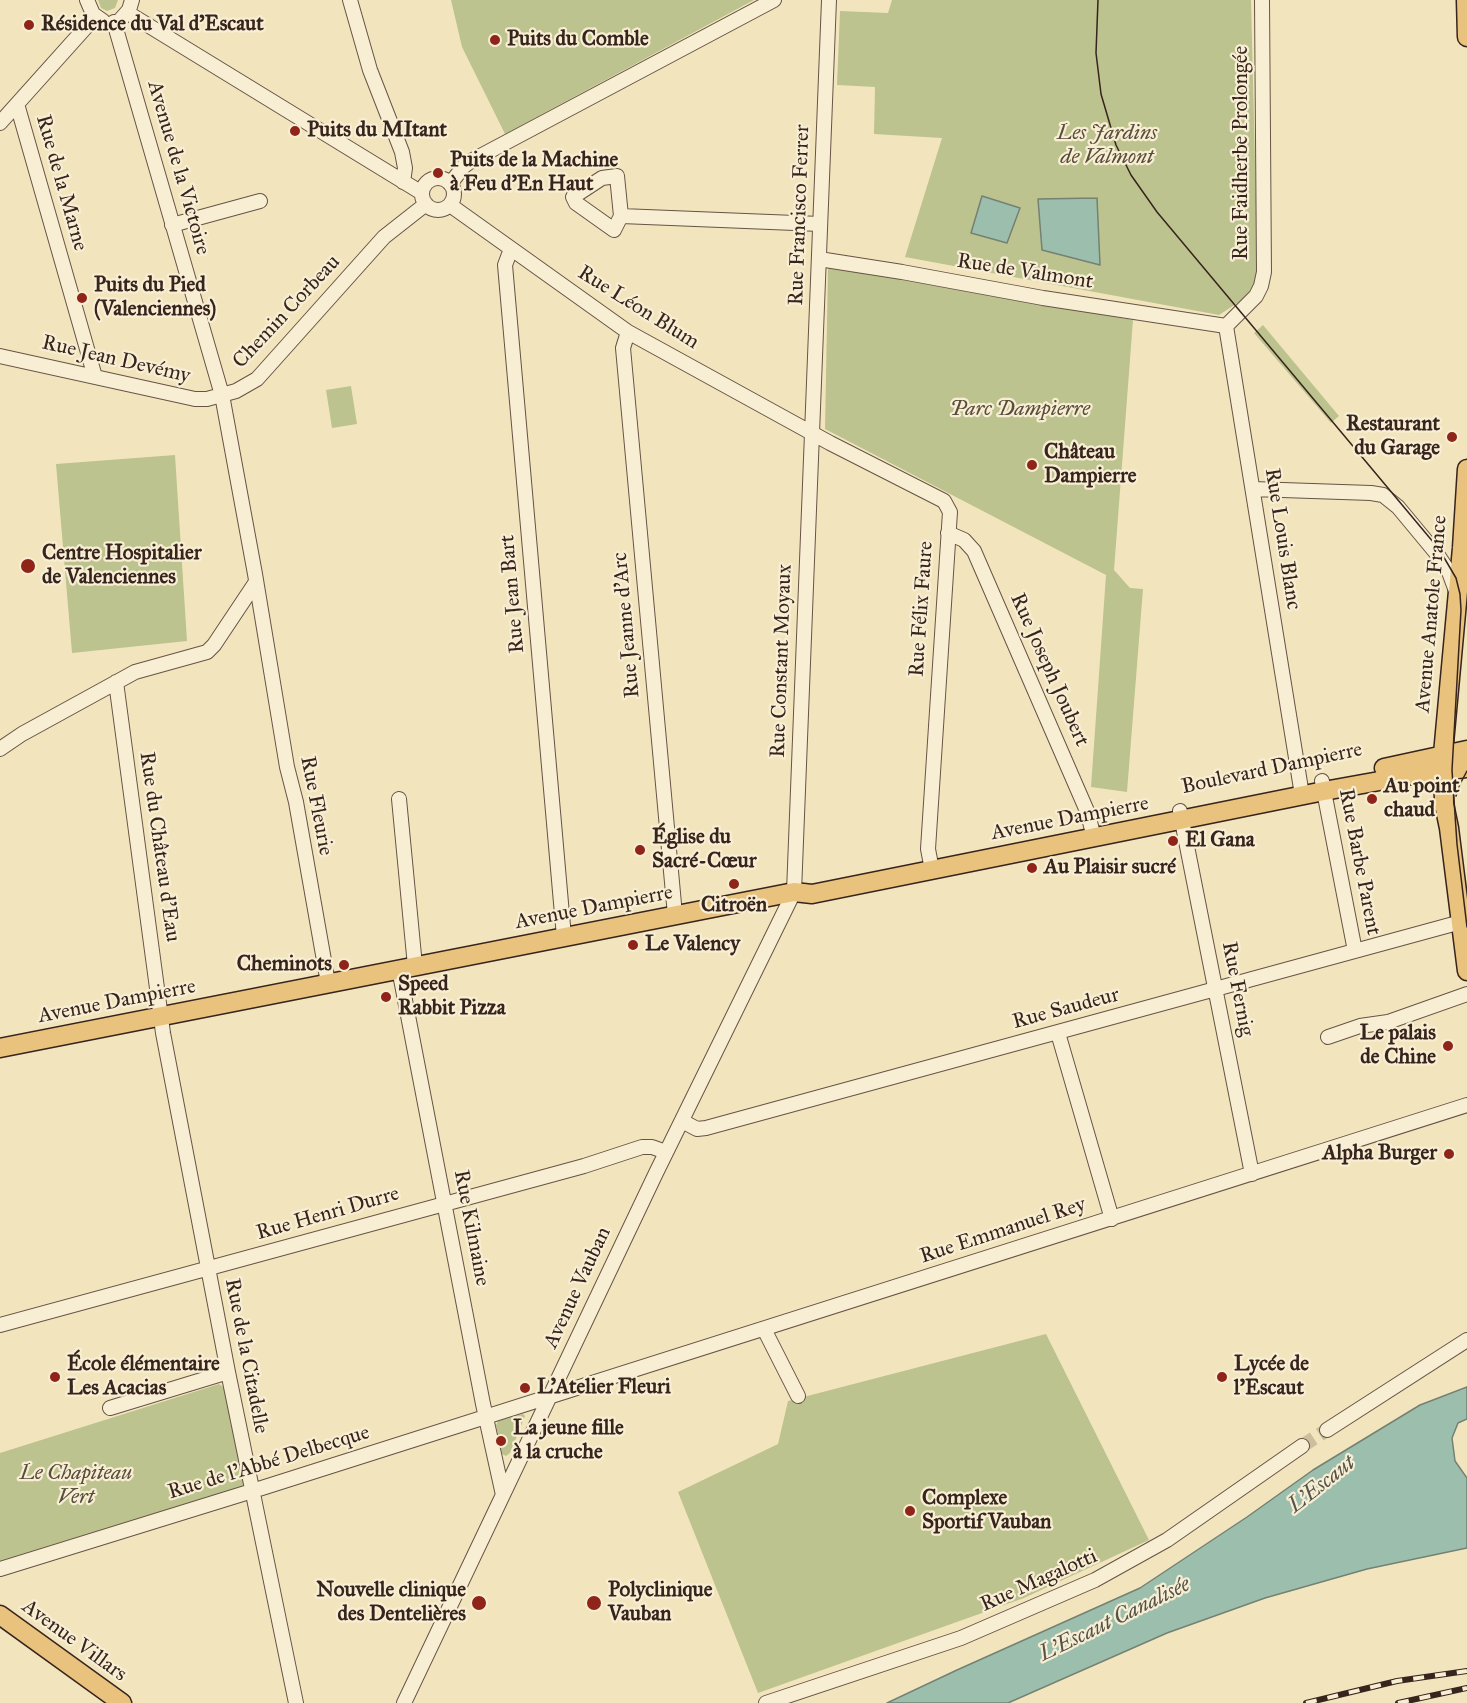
<!DOCTYPE html>
<html>
<head>
<meta charset="utf-8">
<style>
	body { margin:0 }
	canvas { display:block; background:#f2e5bd }
</style>
</head>
<body>
<canvas width="1467" height="1703"></canvas>
<script>
const ctx = document.querySelector('canvas').getContext('2d');
ctx.lineJoin = 'round';
function fillPath(path, color) {
  ctx.fillStyle = color;
  ctx.fill(path, 'evenodd');
}
function shape(rows) {
  const path = new Path2D();
  for (const r of rows) {
    if (r.length === 3) {
      path.moveTo(r[0] + r[2], r[1]);
      path.arc(r[0], r[1], r[2], 0, 2 * Math.PI);
      continue;
    }
    path.moveTo(r[0], r[1]);
    for (let i = 2; i < r.length; i += 2) path.lineTo(r[i], r[i + 1]);
  }
  return path;
}
function trace(path, color, width, dash) {
  ctx.strokeStyle = color;
  ctx.lineWidth = width;
  ctx.lineCap = dash ? 'butt' : 'round';
  ctx.setLineDash(dash || []);
  ctx.stroke(path);
}
function label(font, color, halo, rows, align = 'center') {
  ctx.font = font + ' "IM FELL Great Primer",serif';
  ctx.lineWidth = 4.5;
  ctx.setLineDash([]);
  ctx.textBaseline = 'middle';
  ctx.strokeStyle = halo;
  ctx.fillStyle = color;
  for (const [text, x, y, turn = 0] of rows) {
    ctx.save();
    ctx.translate(x, y);
    ctx.rotate((+turn || 0) * Math.PI / 180);
    ctx.textAlign = isNaN(turn) ? turn : align;
    if (halo) ctx.strokeText(text, 0, 0);
    ctx.fillText(text, 0, 0);
    ctx.restore();
  }
}
fillPath(shape([
	[98,0,118,0,115,8,107,11,101,8],
	[451,0,754,0,505,134,462,47],
	[892,0,1251,0,1258,281,1242,300,1219,315,905,257,942,138,874,134,875,87,837,85,840,11,888,13],
	[828,267,1133,320,1114,570,1130,588,1143,589,1127,792,1091,787,1106,575,825,429],
	[1263,325,1339,416,1331,423,1254,333],
	[351,386,357,424,332,428,326,390],
	[175,455,187,641,72,653,56,464],
	[1046,1334,1149,1540,1024,1598,758,1693,678,1492,778,1444,788,1401],
	[219,1384,225,1388,244,1488,0,1567,0,1453],
	[523,1414,525,1416,510,1453,506,1456,502,1454,496,1425,498,1421]
]), '#bdc38f');
const water = shape([
	[982,196,1020,208,1007,243,971,233,982,196],
	[1097,198,1100,265,1042,250,1038,199,1097,198],
	[1467,1387,1467,1419,1458,1423,1452,1438,1455,1461,1467,1478,1467,1548,1367,1569,1265,1598,1167,1633,1008,1703,887,1703,957,1670,1140,1588,1247,1517,1313,1470,1420,1405,1467,1387]
]);
fillPath(water, '#9cbfad');
trace(water, '#748173', 1.5);
trace(shape([
	[1302,1446,1327,1430]
]), '#cdbe9d', 14, [14, 7]);
const minor = shape([
	[87,0,93,14,103,21],
	[350,0,370,70,402,152,405,168,403,182],
	[128,13,422,193],
	[121,19,129,10,132,0],
	[114,22,222,395,255,574,287,767,296,802,328,983],
	[17,104,95,377],
	[0,123,95,17],
	[438,194,16],
	[450,184,464,166,471,161,774,0],
	[450,205,628,332,830,443,944,501,950,512,928,849,932,870],
	[621,216,617,176,602,178,573,197,576,203,614,230,621,216,820,224],
	[172,225,260,201],
	[511,249,505,265,564,937],
	[819,259,902,272,1043,298,1226,326],
	[1226,326,1302,795],
	[1226,326,1256,296,1261,286,1264,272,1262,0],
	[628,332,623,348,675,915],
	[0,356,195,399,207,399,236,391,257,379,384,237,426,204],
	[1253,489,1371,493,1383,495,1398,507,1437,554,1449,572,1456,591],
	[948,533,964,540,974,551,1087,811,1094,837],
	[116,682,163,1033,228,1372,296,1703],
	[0,749,22,734,135,672,207,652,214,645,256,582],
	[1322,781,1355,951],
	[399,799,415,966],
	[1180,811,1252,1174],
	[399,969,483,1404,503,1495],
	[1058,1033,1112,1219],
	[1328,1037,1360,1026,1388,1022,1467,994],
	[682,1121,697,1129,706,1128,1461,922],
	[0,1325,584,1166,642,1147,652,1147,666,1152],
	[764,1329,798,1396],
	[110,1408,228,1372],
	[1327,1430,1467,1340],
	[0,1569,265,1487,1467,1105],
	[404,1703,656,1173,794,892,829,0],
	[766,1703,961,1638,1095,1580,1167,1540,1302,1446]
]);
const major = shape([
	[1466,0,1467,37],
	[1467,469,1462,548,1443,754,1444,804,1449,828,1467,971],
	[1384,768,1467,750],
	[0,1048,794,892,812,894,1324,791,1418,774,1467,768],
	[0,1615,122,1703]
]);
trace(minor, '#665445', 16);
trace(major, '#37241d', 21);
trace(minor, '#f7eed4', 14);
trace(major, '#e9c27e', 18);
trace(shape([
	[1098,0,1096,53,1101,94,1116,145,1131,175,1157,212,1439,549,1456,578,1460,594,1461,610,1452,770,1457,844,1467,927],
	[1456,796,1459,786,1467,771]
]), '#37241d', 1.5);
const rail = shape([
	[1306,1703,1397,1681,1467,1671],
	[1398,1703,1467,1688]
]);
trace(rail, '#37241d', 6);
trace(rail, '#f7eed4', 4, [11]);
for (const [x, y, r, color] of [
	[29,25,6,"#8f2418"],
	[495,40,6,"#8f2418"],
	[295,131,6,"#8f2418"],
	[438,173,6,"#8f2418"],
	[82,298,6,"#8f2418"],
	[1452,437,6,"#8f2418"],
	[1032,465,6,"#8f2418"],
	[28,566,8,"#8f2418"],
	[1372,799,6,"#8f2418"],
	[1173,841,6,"#8f2418"],
	[640,850,6,"#8f2418"],
	[1032,868,6,"#8f2418"],
	[734,884,6,"#8f2418"],
	[633,945,6,"#8f2418"],
	[344,965,6,"#8f2418"],
	[386,997,6,"#8f2418"],
	[1448,1046,6,"#8f2418"],
	[1449,1154,6,"#8f2418"],
	[55,1377,6,"#8f2418"],
	[1222,1377,6,"#8f2418"],
	[525,1388,6,"#8f2418"],
	[501,1441,6,"#8f2418"],
	[910,1511,6,"#8f2418"],
	[479,1603,8,"#8f2418"],
	[594,1603,8,"#8f2418"]
]) {
  const dot = new Path2D();
  dot.arc(x, y, r, 0, 2 * Math.PI);
  ctx.fillStyle = color;
  ctx.fill(dot);
  trace(dot, '#f7eed4', 2);
}
label('bold 21px', '#37241d', '#f7eed4', [
	["Résidence du Val d'Escaut",41,25],
	["Puits du Comble",507,40],
	["Puits du MItant",307,131],
	["Puits de la Machine",450,161],
	["à Feu d'En Haut",450,185],
	["Puits du Pied",94,286],
	["(Valenciennes)",94,310],
	["Restaurant",1440,425,"right"],
	["du Garage",1440,449,"right"],
	["Château",1044,453],
	["Dampierre",1044,477],
	["Centre Hospitalier",42,554],
	["de Valenciennes",42,578],
	["Au point",1384,787],
	["chaud",1384,811],
	["Église du",652,838],
	["Sacré-Cœur",652,862],
	["El Gana",1185,841],
	["Au Plaisir sucré",1044,868],
	["Citroën",734,906,"center"],
	["Le Valency",645,945],
	["Cheminots",332,965,"right"],
	["Speed",398,985],
	["Rabbit Pizza",398,1009],
	["Le palais",1436,1034,"right"],
	["de Chine",1436,1058,"right"],
	["Alpha Burger",1437,1154,"right"],
	["École élémentaire",67,1365],
	["Les Acacias",67,1389],
	["Lycée de",1234,1365],
	["l'Escaut",1234,1389],
	["L'Atelier Fleuri",537,1388],
	["La jeune fille",513,1429],
	["à la cruche",513,1453],
	["Complexe",922,1499],
	["Sportif Vauban",922,1523],
	["Nouvelle clinique",466,1591,"right"],
	["des Dentelières",466,1615,"right"],
	["Polyclinique",608,1591],
	["Vauban",608,1615]
], 'left');
label('italic 21px', '#584c3a', '#f7eed4', [
	["Les Jardins",1107,134],
	["de Valmont",1107,158],
	["Parc Dampierre",1020,410],
	["Le Chapiteau",76,1474],
	["Vert",76,1498]
]);
label('21px', '#37241d', '#f7eed4', [
	["Rue Faidherbe Prolongée",1242,153,-90],
	["Avenue de la Victoire",178,168,74],
	["Rue de la Marne",61,183,74],
	["Rue Francisco Ferrer",800,215,-88],
	["Rue de Valmont",1025,272,9],
	["Rue Léon Blum",638,308,32],
	["Chemin Corbeau",287,312,-47],
	["Rue Jean Devémy",116,360,13],
	["Rue Louis Blanc",1282,539,81],
	["Rue Jean Bart",513,594,-95],
	["Rue Félix Faure",922,609,-86],
	["Avenue Anatole France",1432,614,-85],
	["Rue Jeanne d'Arc",627,625,-95],
	["Rue Constant Moyaux",782,661,-88],
	["Rue Joseph Joubert",1049,670,66],
	["Boulevard Dampierre",1272,769,-12],
	["Rue Fleurie",316,806,79],
	["Avenue Dampierre",1070,819,-11],
	["Rue du Château d'Eau",159,847,82],
	["Rue Barbe Parent",1359,862,79],
	["Avenue Dampierre",594,908,-11],
	["Rue Fernig",1237,989,79],
	["Avenue Dampierre",117,1002,-11],
	["Rue Saudeur",1066,1009,-15],
	["Rue Henri Durre",328,1214,-16],
	["Rue Kilmaine",471,1228,79],
	["Rue Emmanuel Rey",1003,1231,-18],
	["Avenue Vauban",578,1288,-65],
	["Rue de la Citadelle",246,1356,79],
	["Rue de l'Abbé Delbecque",269,1463,-17],
	["Rue Magalotti",1039,1581,-24],
	["Avenue Villars",74,1641,36]
]);
label('italic 22px', '#555248', '#f7eed4', [
	["L'Escaut",1322,1485,-38],
	["L'Escaut Canalisée",1115,1620,-26]
]);
</script>
</body>
</html>
